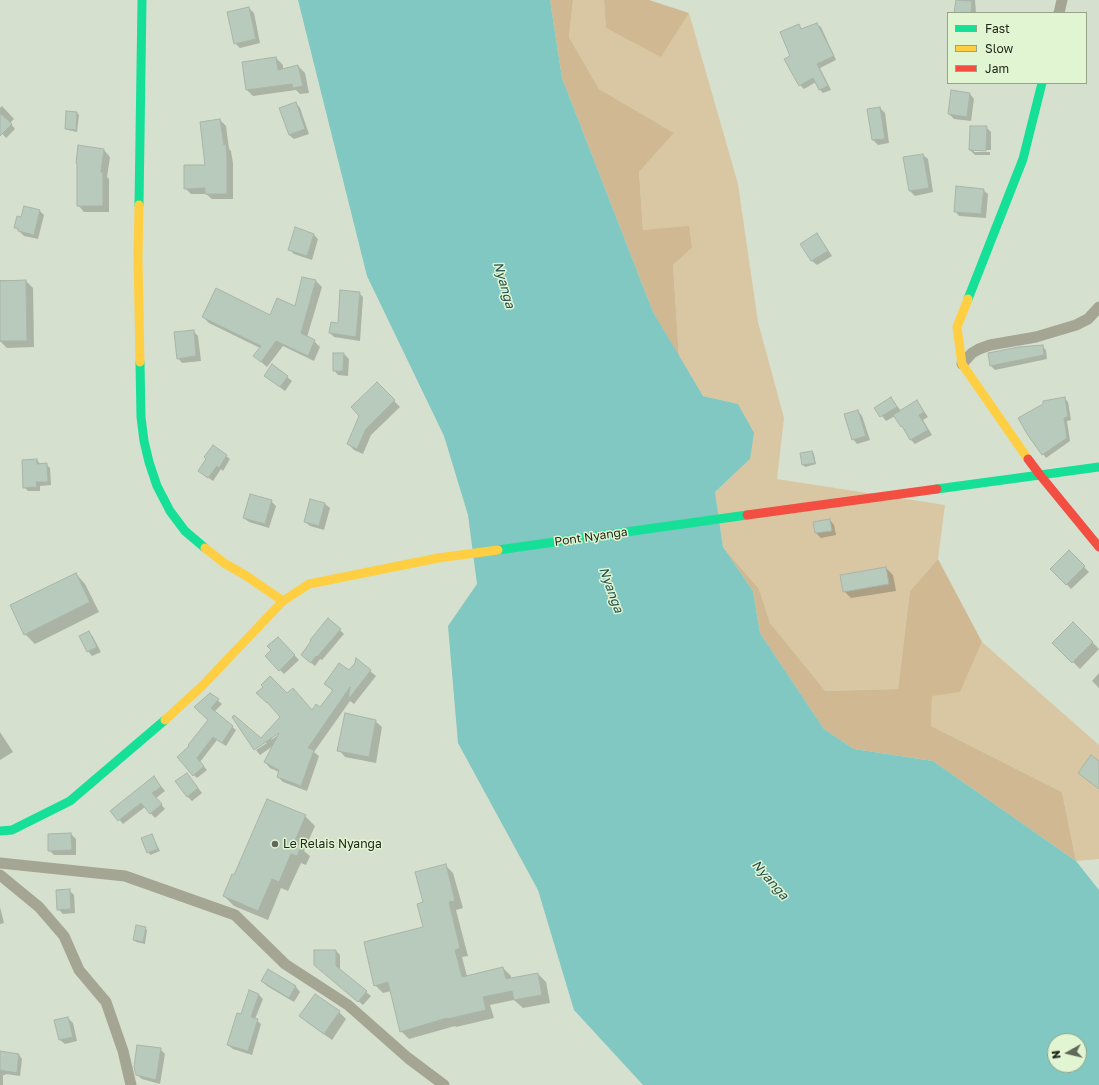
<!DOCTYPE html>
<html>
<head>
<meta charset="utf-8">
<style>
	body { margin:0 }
	#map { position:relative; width:1099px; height:1085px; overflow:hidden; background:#d6e0ce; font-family:"Golos Text",sans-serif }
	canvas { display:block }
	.legend { position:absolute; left:947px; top:12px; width:140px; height:72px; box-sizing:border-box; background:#e2f5d3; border:1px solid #94a389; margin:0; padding:5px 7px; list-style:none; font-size:12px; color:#20271a }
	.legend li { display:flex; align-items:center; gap:8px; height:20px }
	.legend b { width:20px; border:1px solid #94a389 }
	.north { position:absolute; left:1047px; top:1033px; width:40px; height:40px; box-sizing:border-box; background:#e2f5d3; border:1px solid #94a389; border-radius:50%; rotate:262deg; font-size:11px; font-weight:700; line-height:16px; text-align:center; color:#20271a }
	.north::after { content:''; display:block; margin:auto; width:14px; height:18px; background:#606859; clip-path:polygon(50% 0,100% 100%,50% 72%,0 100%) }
</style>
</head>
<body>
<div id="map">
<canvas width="1099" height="1085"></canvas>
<ul class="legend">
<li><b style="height:5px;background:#16e098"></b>Fast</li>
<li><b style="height:5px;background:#ffcf43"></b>Slow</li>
<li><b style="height:5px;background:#f24e42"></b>Jam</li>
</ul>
<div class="north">N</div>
</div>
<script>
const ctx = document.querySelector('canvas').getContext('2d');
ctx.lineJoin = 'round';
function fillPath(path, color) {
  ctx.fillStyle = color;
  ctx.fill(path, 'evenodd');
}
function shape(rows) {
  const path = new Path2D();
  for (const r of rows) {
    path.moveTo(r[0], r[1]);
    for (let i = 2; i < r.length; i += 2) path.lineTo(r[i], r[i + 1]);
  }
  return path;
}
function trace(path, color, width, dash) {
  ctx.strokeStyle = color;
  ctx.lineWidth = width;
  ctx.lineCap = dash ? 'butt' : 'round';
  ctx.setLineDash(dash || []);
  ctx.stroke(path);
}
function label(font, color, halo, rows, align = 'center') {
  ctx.font = font + ' "Golos Text",sans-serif';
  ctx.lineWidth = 3;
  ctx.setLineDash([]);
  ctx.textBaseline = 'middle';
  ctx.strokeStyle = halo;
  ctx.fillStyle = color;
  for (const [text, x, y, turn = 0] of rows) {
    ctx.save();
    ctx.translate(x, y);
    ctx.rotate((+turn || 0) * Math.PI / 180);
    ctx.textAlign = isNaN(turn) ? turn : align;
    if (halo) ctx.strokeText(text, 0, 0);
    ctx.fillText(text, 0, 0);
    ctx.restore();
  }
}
fillPath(shape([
	[573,0,604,0,606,28,661,56,689,13,738,184,758,322,784,418,777,479,945,505,938,559,910,591,898,689,824,691,770,623,759,589,723,547,715,492,750,459,738,404,703,396,679,357,673,265,692,248,643,230,639,172,674,133,599,89,569,37],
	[982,642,1099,745,1099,859,1076,861,1062,792,931,726,932,695,960,691]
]), '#d9c7a4');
fillPath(shape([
	[550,0,573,0,569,37,599,89,674,133,639,172,643,230,689,226,692,248,673,265,679,357,653,312,562,78],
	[604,0,649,0,689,13,661,57,606,28],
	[723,547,759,589,770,623,825,691,898,689,910,591,938,559,982,642,960,692,932,696,931,726,1062,792,1076,861,933,761,854,749,824,729,760,633,753,591]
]), '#cfb892');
fillPath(shape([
	[298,0,550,0,562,78,653,312,703,396,738,404,754,433,750,459,715,492,723,547,753,591,760,633,824,729,854,749,933,761,1076,861,1099,890,1099,1085,643,1085,574,1010,538,890,458,743,448,626,477,584,468,515,444,436,367,276],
	[1055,1041,1079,1041,1079,1065,1055,1065]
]), '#80c8c1');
fillPath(shape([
	[957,0,975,0,976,13,955,13],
	[249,8,254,13,260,43,240,48,235,43],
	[817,24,821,27,836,60,820,68,831,90,823,93,820,90,816,82,804,89,800,85,791,56,798,25,802,29],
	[276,58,283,65,283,69,298,66,305,73,309,93,300,94,296,90,253,96,247,90],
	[970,94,974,99,971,121,954,119,949,114],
	[296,103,300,108,309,134,294,139,289,135],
	[2,106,14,119,10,123,15,129,6,138,0,131,0,108],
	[880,108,885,113,889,143,878,145,873,140,869,110],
	[77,113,79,115,77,132,68,130,66,128],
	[220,120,226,126,229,149,231,151,233,163,233,199,212,199,206,194,191,194,185,188,206,166],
	[971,127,986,127,991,132,991,150,974,150,974,152,990,152,990,155,975,155,970,150],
	[104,150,110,157,107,177,109,179,109,212,84,212,78,205],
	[923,155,928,159,933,192,915,196,910,191,905,158],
	[983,190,988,194,986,218,959,216,955,211],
	[39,210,44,215,38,239,24,236,15,227,22,219],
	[314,235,318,239,312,260,294,254,289,249],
	[816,235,821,239,832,256,817,265,812,261,802,244],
	[303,278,316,281,322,287,307,337,314,341,320,347,314,361,283,346,267,367,254,356,260,348,209,323,203,317,270,316,295,308],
	[0,280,26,281,33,288,34,347,7,348,0,341],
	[359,293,363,297,360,341,334,337,330,333,338,324],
	[193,331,198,336,201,361,182,363,178,358],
	[1042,346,1046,350,1047,359,995,370,991,366,989,354],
	[344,354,349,359,348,376,338,375,334,370],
	[265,376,287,377,292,381,285,391],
	[377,383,400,407,371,435,363,454,354,450,348,444],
	[891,398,901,411,917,401,928,417,923,420,932,435,915,444,911,440,895,416,886,421,876,408],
	[1064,398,1068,402,1071,420,1067,421,1070,441,1046,458,1028,433],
	[858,411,862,416,870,440,857,444,853,439],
	[213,446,230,459,223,471,221,469,213,481,199,471,207,459],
	[812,452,814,454,816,464,805,467,803,464],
	[37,460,41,465,46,464,50,468,51,485,40,486,40,491,28,491,24,487],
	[311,500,325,504,330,508,324,530,310,526,305,522],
	[271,501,276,506,269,528,249,522,244,518],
	[830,520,834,525,836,535,821,538,816,533,815,523],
	[1069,552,1089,572,1071,589,1052,569],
	[886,568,893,575,896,591,851,598,844,591],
	[76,574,85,584,99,612,35,644,25,634],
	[1073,623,1099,649,1080,669,1054,643],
	[340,630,344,634,322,660,320,659,315,666,306,659],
	[89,632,93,637,101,652,92,656,88,651],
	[278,638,299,660,284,674,266,656,272,650],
	[370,671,376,676,354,704,350,701,314,752,319,756,307,791,283,782,278,777,279,772,270,768,265,762,273,746,260,755,256,750,267,743,261,739,281,717,258,693,287,694,312,711,320,708,333,691,325,684,349,672],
	[282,730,284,731,271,740,273,736],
	[1099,673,1099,688,1092,681],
	[210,694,222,704,214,712,236,730,226,746,217,740,200,762,207,770,197,778,194,775,190,746,209,720],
	[375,721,382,727,376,763,345,757,339,750],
	[0,732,13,752,0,760],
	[187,774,202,793,192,801,187,796],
	[154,778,165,791,156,798,165,809,155,818,145,807,123,824,112,811],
	[305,816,315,826,304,851,310,856,306,865,301,863,288,891,281,888,268,920,234,906,224,896,234,876],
	[71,834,76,839,76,855,54,855,49,850],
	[152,835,160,851,150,855,143,839],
	[445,865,453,873,463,908,456,910,468,956,462,957,467,976,503,968,511,976,511,979,538,974,546,982,550,1003,523,1008,514,1000,490,1005,494,1018,456,1027,455,1026,409,1039,401,1031,391,991,383,993,375,985,424,928,424,903],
	[69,890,74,895,75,913,63,914,58,909],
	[0,907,4,923,0,924],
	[145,928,147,930,145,944,136,942,134,940],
	[336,951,340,955,340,971,371,996,363,1005,320,969],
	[269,971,296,987,300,992,294,1002,267,986,262,981],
	[259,995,263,999,255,1019,261,1024,252,1055,233,1049,228,1045,241,1015],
	[339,1012,346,1019,332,1040,308,1023,301,1016],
	[68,1018,73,1023,77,1041,65,1044,60,1040],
	[160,1049,165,1054,160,1084,142,1079,137,1075],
	[0,1052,19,1055,22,1059,20,1076,6,1074,5,1075,3,1075,3,1085,0,1085]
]), '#0003');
const building = shape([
	[956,0,972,1,971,13,954,13,956,0],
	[249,7,256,39,234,44,227,12,249,7],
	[817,23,834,56,817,64,828,86,819,90,813,78,799,86,784,59,790,56,780,32,799,24,801,29,817,23],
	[276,57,278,70,298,65,303,86,293,88,292,84,246,90,242,62,276,57],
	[951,90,970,93,967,117,948,114,951,90],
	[296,102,305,129,289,135,279,108,296,102],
	[880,107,885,139,872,140,867,109,880,107],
	[66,111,77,112,76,130,65,129,66,111],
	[0,113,12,124,0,136,0,113],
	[220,119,224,145,226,144,227,157,227,194,205,194,205,188,184,189,184,165,205,165,200,122,220,119],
	[970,126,987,126,986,151,969,150,970,126],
	[78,145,104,149,101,172,103,172,103,206,77,206,77,163,76,163,78,145],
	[923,154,929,188,909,191,903,157,923,154],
	[956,186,984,189,981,214,954,212,956,186],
	[24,206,40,210,34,235,18,231,18,228,14,228,17,216,21,217,24,206],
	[295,227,314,234,307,256,288,250,295,227],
	[817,233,828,251,811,261,800,244,817,233],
	[302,277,316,280,301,333,315,340,308,356,276,341,261,362,253,356,261,346,202,317,216,288,270,315,277,298,295,306,302,277],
	[26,280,27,341,0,341,0,281,26,280],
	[340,290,360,292,356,337,329,333,331,322,338,323,340,290],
	[194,330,196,356,177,359,174,332,194,330],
	[1043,345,1044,355,990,366,988,353,1019,347,1043,345],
	[333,353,344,353,343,371,333,371,333,353],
	[272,364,288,376,280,387,264,376,272,364],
	[377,382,395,400,366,429,357,449,347,444,359,416,351,407,377,382],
	[891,397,897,407,880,417,874,408,891,397],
	[1065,397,1068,417,1064,418,1067,438,1042,455,1027,434,1018,418,1043,404,1043,401,1065,397],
	[917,400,924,412,919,415,928,430,910,440,902,426,901,427,893,415,917,400],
	[858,410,866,436,852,440,844,414,858,410],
	[213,445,227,455,219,468,217,466,208,478,198,471,206,459,204,457,213,445],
	[812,451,815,463,802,465,800,453,812,451],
	[37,459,37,464,47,463,48,482,36,482,37,487,23,488,22,460,37,459],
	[250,494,272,500,265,524,243,518,250,494],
	[310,499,325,503,319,526,304,522,310,499],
	[830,519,832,531,815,533,813,522,830,519],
	[1069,550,1085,566,1066,585,1050,569,1069,550],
	[886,567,889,584,843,592,840,575,886,567],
	[76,573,90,602,24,635,10,605,76,573],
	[328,618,341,629,317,657,316,656,311,663,301,655,311,641,310,640,328,618],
	[1073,622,1093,642,1072,663,1052,643,1073,622],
	[89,631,97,647,87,652,79,636,89,631],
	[278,637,295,655,279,671,265,656,271,650,267,646,278,637],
	[356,658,371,670,348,700,350,687,308,748,314,750,301,786,277,777,279,770,264,762,279,733,254,750,232,717,234,715,261,738,280,717,267,702,267,703,256,693,263,687,261,685,270,676,287,693,293,688,312,710,316,704,320,707,333,690,324,684,339,663,349,670,355,663,356,658],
	[210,693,219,699,211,708,233,726,222,743,213,737,197,758,204,766,193,776,177,757,189,746,188,745,208,720,194,707,210,693],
	[345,713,376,720,369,757,337,751,345,713],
	[1091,755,1099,761,1099,789,1078,773,1091,755],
	[187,773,198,788,187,797,175,781,187,773],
	[154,776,161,787,152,793,162,804,150,814,141,803,118,821,110,811,154,776],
	[267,799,306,815,294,843,301,846,297,856,291,854,279,882,272,879,258,911,223,896,232,874,234,875,267,799],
	[71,833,72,850,48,851,48,834,71,833],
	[152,834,158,849,147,853,141,838,152,834],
	[446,864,455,901,449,902,460,948,455,950,462,977,503,967,506,979,538,973,542,995,514,1000,512,991,483,997,486,1010,447,1019,447,1018,400,1032,388,982,374,986,364,942,423,927,417,904,423,902,415,872,446,864],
	[70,889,71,909,57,910,56,890,70,889],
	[136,925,146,927,143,942,133,940,136,925],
	[314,950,336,950,336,966,367,991,358,1002,314,965,314,950],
	[268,969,296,986,289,998,261,981,268,969],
	[249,990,259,994,251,1017,258,1019,248,1051,227,1045,237,1013,241,1014,249,990],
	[315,994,340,1011,324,1034,299,1016,315,994],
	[68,1017,73,1037,59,1040,54,1020,68,1017],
	[137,1045,161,1048,156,1080,136,1075,134,1067,137,1045],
	[0,1051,19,1054,17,1073,0,1070,0,1051]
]);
fillPath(building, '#b7cabb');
trace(building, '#a9b4a9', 1);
trace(shape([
	[1059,13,1062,0],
	[962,364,972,353,979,349,990,345,1036,337,1076,325,1088,319,1099,307],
	[0,863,125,876,235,915,285,964,348,1005,408,1058,444,1085],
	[0,875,39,907,64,936,79,970,106,1002,123,1051,131,1085]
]), '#a5a594', 11);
trace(shape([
	[139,205,142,0],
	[968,299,1023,159,1042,83],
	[140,362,141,417,144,441,149,462,157,486,170,511,185,531,205,548],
	[937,489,1099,467],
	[498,550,747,515],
	[0,831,12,830,70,801,165,720]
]), '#16e098', 9);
trace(shape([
	[139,205,138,257,140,362],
	[968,299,957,327,962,364,1028,459],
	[205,548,224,563,245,575,283,601,309,584,438,558,498,550],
	[165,720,202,686,283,601]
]), '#ffcf43', 9);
trace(shape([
	[1028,459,1040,475,1099,547],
	[747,515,937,489]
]), '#f24e42', 9);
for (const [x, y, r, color] of [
	[275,844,4,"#606859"]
]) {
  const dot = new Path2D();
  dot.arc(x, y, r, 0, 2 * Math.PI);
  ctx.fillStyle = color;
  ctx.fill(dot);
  trace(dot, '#e2f5d3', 1.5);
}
label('12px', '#20271a', '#e2f5d3', [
	["Pont Nyanga",591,537,-8]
]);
label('12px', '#20271a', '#e2f5d3', [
	["Le Relais Nyanga",283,844]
], 'left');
label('italic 13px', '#224f4e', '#e2f5d3', [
	["Nyanga",504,285,74],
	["Nyanga",611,590,70],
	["Nyanga",770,880,49]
]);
</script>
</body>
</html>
